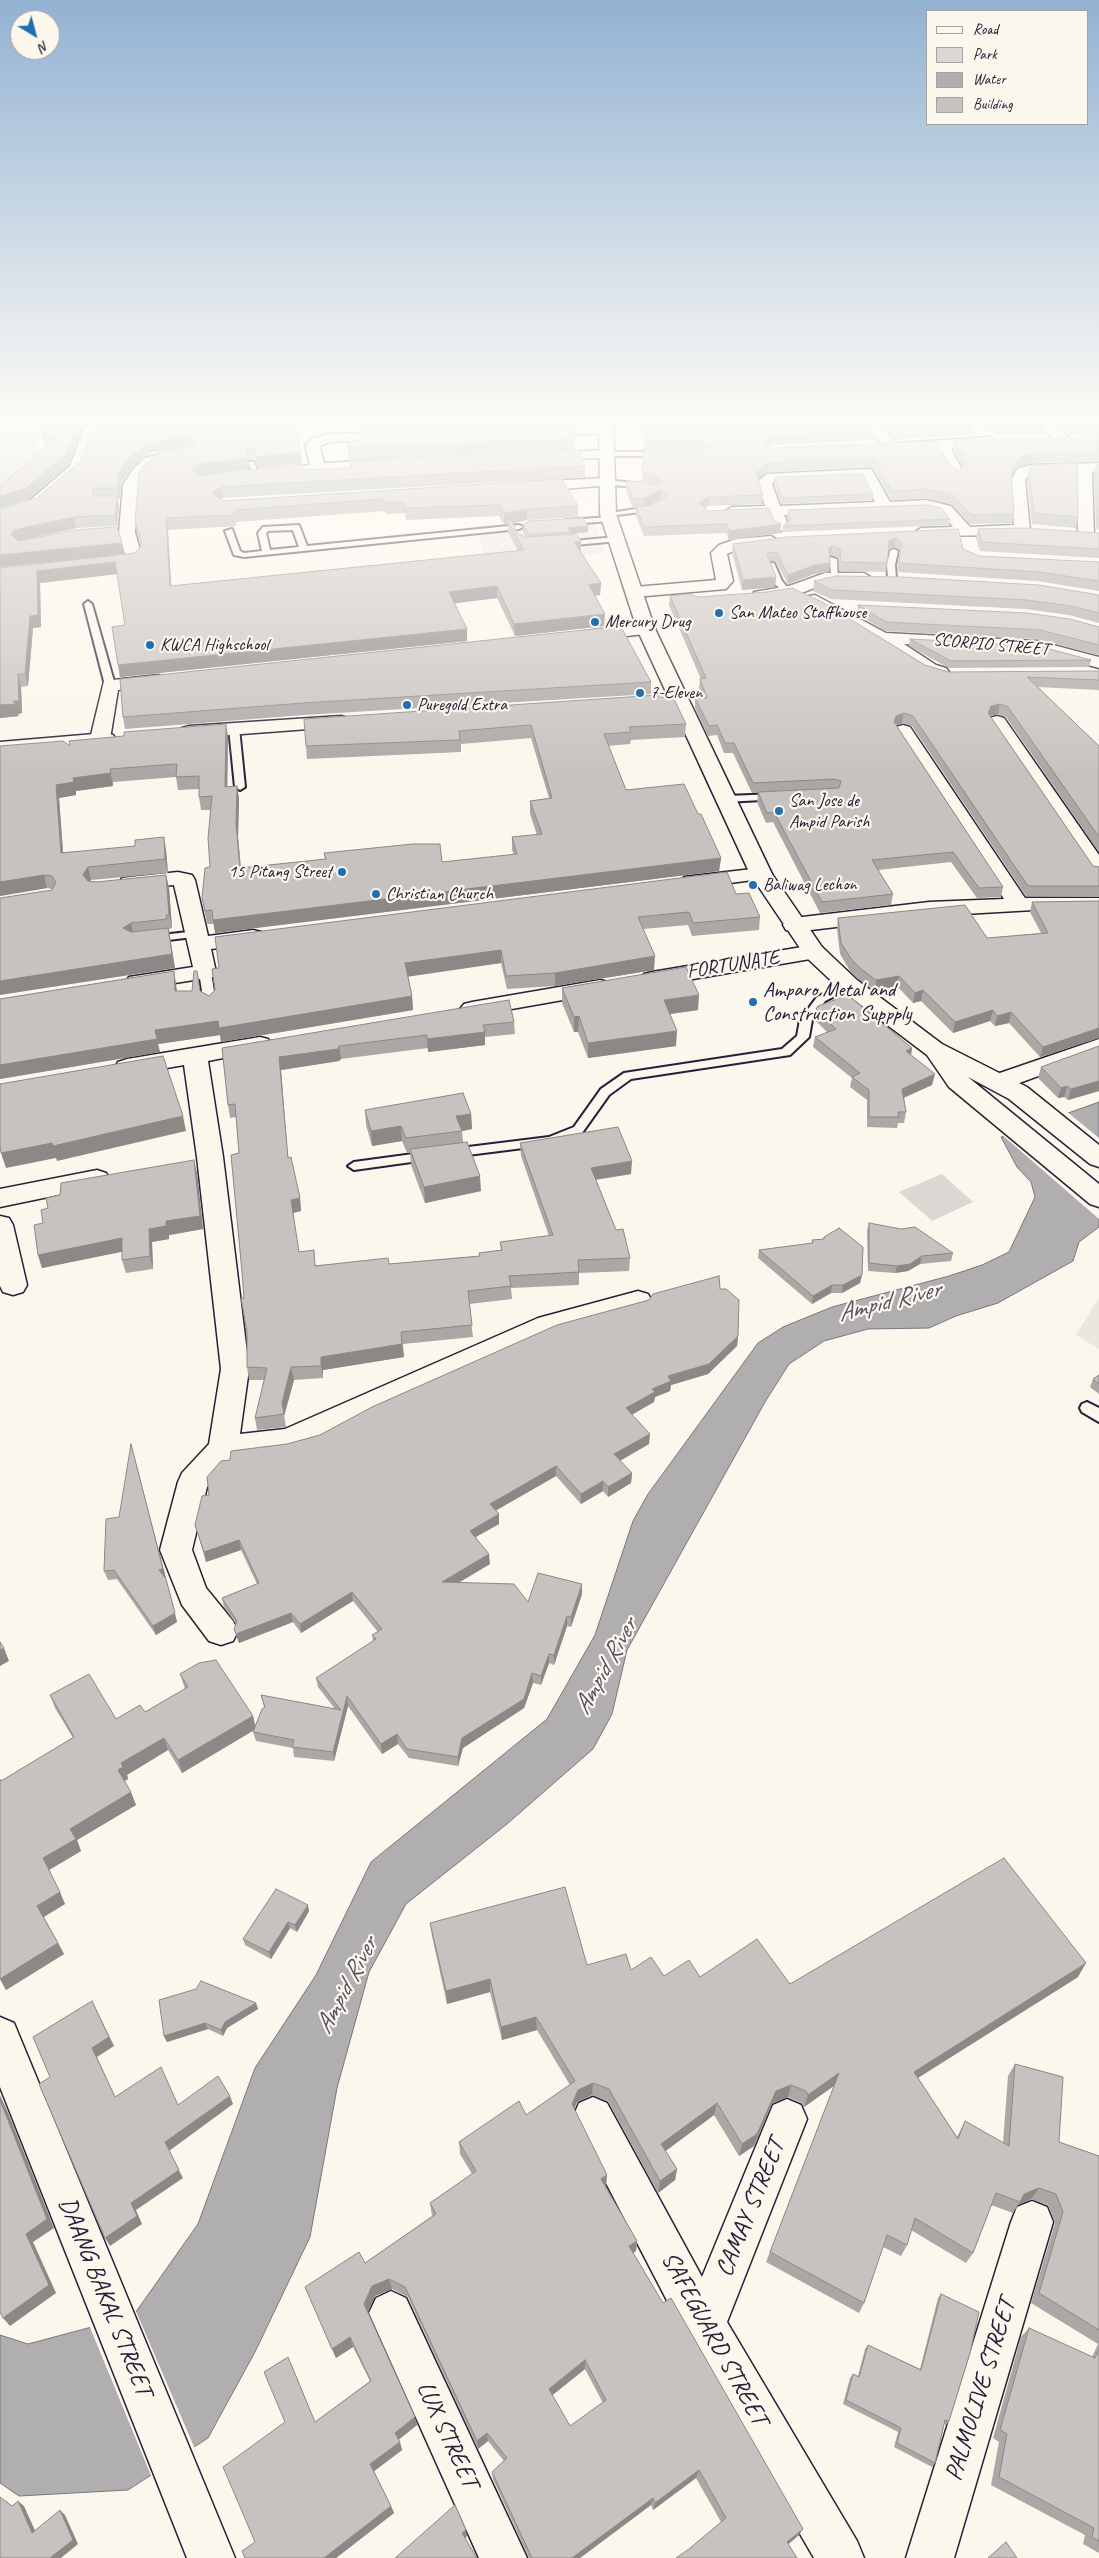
<!DOCTYPE html>
<html>
<head>
<meta charset="utf-8">
<style>
	body { margin:0 }
	#map { position:relative; width:1099px; height:2558px; overflow:hidden; background:#fbf7ec; font-family:Caveat,sans-serif }
	canvas { display:block }
	.legend { position:absolute; left:926px; top:10px; width:162px; height:115px; box-sizing:border-box; background:#fbf7ec; border:1px solid #a4a2a5; margin:0; padding:6px 9px; list-style:none; font-size:15px; color:#22223b }
	.legend li { display:flex; align-items:center; gap:10px; height:25px }
	.legend b { width:25px; border:1px solid #a4a2a5 }
	.north { position:absolute; left:10px; top:10px; width:50px; height:50px; box-sizing:border-box; background:#fbf7ec; border:1px solid #a4a2a5; border-radius:50%; rotate:143deg; font-size:14px; font-weight:700; line-height:20px; text-align:center; color:#22223b }
	.north::after { content:''; display:block; margin:auto; width:18px; height:22px; background:#1f6fb2; clip-path:polygon(50% 0,100% 100%,50% 72%,0 100%) }
</style>
</head>
<body>
<div id="map">
<canvas width="1099" height="2558"></canvas>
<ul class="legend">
<li><b style="height:6px;background:#fbf7ec"></b>Road</li>
<li><b style="height:14px;background:#dbd8d3"></b>Park</li>
<li><b style="height:14px;background:#b1aeb0"></b>Water</li>
<li><b style="height:14px;background:#c6c2c0"></b>Building</li>
</ul>
<div class="north">N</div>
</div>
<script>
const ctx = document.querySelector('canvas').getContext('2d');
ctx.lineJoin = 'round';
function fillPath(path, color) {
  ctx.fillStyle = color;
  ctx.fill(path, 'evenodd');
}
function shape(rows) {
  const path = new Path2D();
  for (const r of rows) {
    path.moveTo(r[0], r[1]);
    for (let i = 2; i < r.length; i += 2) path.lineTo(r[i], r[i + 1]);
  }
  return path;
}
function trace(path, color, width, dash) {
  ctx.strokeStyle = color;
  ctx.lineWidth = width;
  ctx.lineCap = dash ? 'butt' : 'round';
  ctx.setLineDash(dash || []);
  ctx.stroke(path);
}
function label(font, color, halo, rows, align = 'center') {
  ctx.font = font + ' Caveat,sans-serif';
  ctx.lineWidth = 4.5;
  ctx.setLineDash([]);
  ctx.textBaseline = 'middle';
  ctx.strokeStyle = halo;
  ctx.fillStyle = color;
  for (const [text, x, y, turn = 0] of rows) {
    ctx.save();
    ctx.translate(x, y);
    ctx.rotate((+turn || 0) * Math.PI / 180);
    ctx.textAlign = isNaN(turn) ? turn : align;
    if (halo) ctx.strokeText(text, 0, 0);
    ctx.fillText(text, 0, 0);
    ctx.restore();
  }
}
fillPath(shape([
	[594,517,605,553,487,564,477,526],
	[1099,1297,1099,1349,1076,1335]
]), '#ebe7df');
fillPath(shape([
	[0,417,65,417,39,439,37,444,43,457,0,499],
	[942,1174,973,1202,932,1221,899,1192]
]), '#dbd8d3');
const water = shape([
	[1099,1102,1099,1227,1079,1242,1073,1261,998,1303,956,1316,929,1328,868,1329,824,1341,789,1364,765,1402,627,1650,612,1714,593,1749,507,1824,406,1904,369,1972,337,2088,310,2237,255,2352,208,2438,128,2490,19,2496,0,2483,0,2335,28,2344,133,2316,198,2224,255,2068,316,1975,371,1862,547,1719,595,1635,633,1521,648,1494,758,1343,783,1327,832,1307,949,1276,982,1265,1009,1252,1035,1197,1031,1182,1017,1167,1001,1137,1099,1102]
]);
fillPath(water, '#b1aeb0');
trace(water, '#787681', 1);
fillPath(shape([
	[1066,1111,1099,1138,1099,1219,1001,1134],
	[135,2309,195,2449,152,2478,89,2325,132,2314]
]), '#fbf7ec');
const lane = shape([
	[493,417,519,417,610,427,606,429,496,419,493,417],
	[607,452,661,452,665,454,661,456,604,456,603,454,607,452],
	[248,462,254,462,260,477,254,477,248,462],
	[606,480,644,484,648,486,644,488,603,484,602,482,606,480],
	[655,506,658,506,658,510,608,516,604,514,655,506],
	[610,517,614,519,613,521,566,524,562,522,566,520,610,517],
	[299,525,307,546,519,525,523,527,519,529,244,557,234,555,225,531,232,529,240,551,244,553,262,551,258,533,263,527,299,525],
	[293,530,299,547,270,550,266,533,268,531,293,530],
	[616,537,619,537,619,541,563,546,559,544,563,542,616,537],
	[894,549,898,551,895,565,896,578,892,580,888,578,887,565,890,551,894,549],
	[830,557,837,559,838,580,831,578,830,557],
	[768,563,774,563,782,581,791,591,790,593,784,593,775,584,768,563],
	[88,601,92,604,115,685,113,687,105,685,84,604,88,601],
	[234,725,239,728,245,787,240,790,235,787,229,728,234,725],
	[776,794,781,797,780,799,726,802,721,799,726,796,776,794],
	[197,931,201,932,201,936,152,942,146,939,152,936,197,931],
	[205,969,211,972,216,1004,210,1008,204,1004,199,972,205,969],
	[849,982,853,983,853,987,825,1001,812,1020,809,1037,790,1055,631,1079,609,1095,582,1133,555,1144,452,1157,446,1153,452,1149,549,1137,574,1127,601,1089,624,1073,782,1049,797,1036,800,1020,817,997,849,982],
	[428,1152,433,1153,434,1156,433,1159,354,1170,348,1166,354,1162,428,1152],
	[1087,1402,1099,1408,1099,1422,1082,1412,1080,1408,1082,1404,1087,1402]
]);
const street = shape([
	[95,417,110,417,97,431,82,471,38,508,0,520,0,510,28,502,70,466,83,430,95,417],
	[855,417,870,417,897,443,990,437,997,441,990,445,951,448,964,474,957,478,950,474,937,448,887,449,855,417],
	[1023,417,1040,417,1073,440,1071,443,1061,443,1023,417],
	[606,426,613,430,611,433,535,436,528,432,535,428,606,426],
	[397,431,402,432,404,435,402,438,330,442,320,446,324,463,388,460,395,464,393,467,267,478,260,474,267,470,310,465,305,445,313,438,329,434,397,431],
	[177,450,184,454,182,457,155,464,144,474,139,485,135,532,142,557,140,560,123,567,95,567,93,564,95,561,125,555,119,532,123,485,133,469,145,458,177,450],
	[607,450,612,451,614,454,612,457,543,461,536,457,543,453,607,450],
	[1099,463,1099,471,1092,472,1094,535,1086,540,1078,535,1077,472,1029,474,1025,480,1030,530,1022,535,915,536,913,533,921,528,953,527,941,513,926,510,784,515,789,526,781,531,775,529,769,515,732,517,724,512,732,507,765,506,757,482,767,474,867,469,872,470,890,502,926,500,951,506,970,527,1014,525,1011,480,1018,468,1032,465,1099,463],
	[862,478,875,502,780,506,772,484,775,481,862,478],
	[606,478,613,482,611,485,527,492,519,487,527,482,606,478],
	[771,536,779,541,777,544,738,549,727,554,733,581,726,589,635,597,627,592,635,587,716,580,711,553,719,545,736,539,771,536],
	[825,573,864,573,872,578,864,583,827,583,799,594,760,601,752,596,754,592,789,586,825,573],
	[815,595,886,633,1038,641,1099,657,1099,668,1037,651,904,644,936,665,946,668,949,672,946,676,940,677,934,676,924,673,876,642,809,604,807,600,809,596,815,595],
	[646,624,652,625,655,629,652,633,586,641,580,640,577,636,580,632,586,631,646,624],
	[158,675,164,676,167,680,164,684,118,690,110,739,107,743,93,743,90,739,104,681,158,675],
	[997,716,1004,718,1099,855,1099,877,1092,875,988,722,990,718,997,716],
	[903,725,910,727,1025,898,1099,898,1099,910,1034,910,929,916,794,932,786,930,783,925,786,920,794,918,929,902,1004,899,894,731,896,727,903,725],
	[761,868,768,870,772,874,768,878,692,888,684,887,681,882,684,877,692,876,761,868],
	[178,872,192,875,195,880,208,936,253,930,261,932,264,937,261,942,253,944,211,949,216,972,213,977,137,989,129,987,126,982,129,977,193,967,174,885,130,889,122,888,119,883,122,878,130,877,178,872],
	[814,945,822,947,825,952,822,957,652,986,644,984,641,979,644,974,652,972,814,945],
	[600,980,608,982,611,987,608,992,472,1016,464,1014,460,1009,464,1004,472,1002,600,980],
	[260,1037,268,1039,272,1044,268,1049,208,1061,223,1157,249,1369,240,1434,285,1429,538,1318,638,1291,648,1294,652,1301,648,1308,556,1333,300,1448,289,1452,232,1459,207,1487,192,1550,206,1588,233,1621,238,1631,233,1641,221,1645,209,1641,182,1605,160,1550,178,1482,182,1473,209,1444,221,1369,197,1157,184,1065,127,1075,118,1072,115,1067,118,1062,127,1059,260,1037],
	[1099,1039,1099,1054,1000,1090,991,1088,988,1082,991,1076,1099,1039],
	[97,1170,106,1173,110,1179,106,1185,0,1207,0,1189,97,1170],
	[0,1216,9,1218,13,1225,27,1285,23,1292,13,1295,3,1292,0,1286,0,1216],
	[593,2097,607,2103,702,2277,773,2105,787,2099,801,2105,807,2119,727,2322,857,2541,864,2558,814,2558,688,2341,579,2131,573,2117,579,2103,593,2097],
	[1032,2201,1047,2207,1053,2222,954,2558,906,2558,1011,2222,1017,2207,1032,2201],
	[391,2291,406,2298,527,2558,479,2558,369,2313,376,2298,391,2291]
]);
const secondary = shape([
	[341,716,348,718,350,722,348,726,189,738,182,736,180,732,182,728,189,726,341,716],
	[106,733,113,735,116,739,113,743,0,754,0,742,106,733],
	[0,2017,14,2023,235,2558,187,2558,0,2087,0,2017]
]);
const primary = shape([
	[599,417,613,417,616,514,655,629,772,874,822,947,857,980,942,1044,1027,1087,1099,1145,1099,1167,1090,1164,1009,1099,968,1077,1099,1184,1099,1207,1090,1204,949,1087,927,1055,841,990,806,957,750,874,637,629,600,514,599,417]
]);
trace(lane, '#22223b', 4);
trace(street, '#22223b', 3);
trace(secondary, '#22223b', 3);
trace(primary, '#22223b', 3);
fillPath(lane, '#fbf7ec');
fillPath(street, '#fbf7ec');
fillPath(secondary, '#fbf7ec');
fillPath(primary, '#fbf7ec');
fillPath(shape([
	[360,417,541,417,539,417,539,425,575,439,575,450,585,466,585,477,223,498,220,500,222,501,562,479,578,506,578,517,527,520,512,523,517,533,526,537,523,532,523,525,588,526,588,532,571,534,581,553,601,583,600,595,595,596,604,626,515,636,497,598,454,603,467,641,120,677,118,665,125,625,117,574,40,583,41,627,33,628,28,686,21,687,22,713,18,714,19,716,0,718,0,568,88,558,0,567,37,498,81,461,97,421,300,452,302,463,259,468,255,460,248,460,249,469,201,476,350,468,538,452,349,460,347,442,361,441],
	[191,447,135,520,137,532,141,546,135,553,124,554,19,541,76,528,117,526,119,507,118,499,120,499,121,484,131,468,152,452],
	[385,511,386,514,405,513,406,520,499,516,504,525,508,524,508,532,518,551,171,586,168,530,236,526,236,522],
	[634,417,862,417,876,432,875,440,771,445,769,447,772,448,950,466,959,471,963,468,953,449,954,440,1099,437,1099,461,1032,463,1018,466,1011,477,1014,514,1012,523,970,524,951,504,926,498,891,500,874,469,867,467,767,472,758,479,763,495,762,504,708,506,705,508,709,511,774,521,781,524,780,533,728,540,727,533,644,536,636,516,636,508,633,508,626,491,626,482,642,481,644,450,645,422,634,421],
	[873,417,960,417,973,427,972,435,896,439],
	[970,417,1033,417,1046,426,1044,434,995,435],
	[1043,417,1099,417,1099,436,1071,434],
	[82,429,68,465,27,500,47,447,45,447,44,442,43,442,41,431],
	[1099,464,1099,530,1096,529,1094,474,1096,465],
	[1029,470,1078,517,1076,528,1032,524,1027,480],
	[775,478,873,494,872,500,781,504,774,484],
	[788,510,950,519,949,525,782,532,783,526,789,522,787,517],
	[958,529,963,549,979,556,1099,562,1099,591,1037,581,897,572,900,551,895,547,888,550,886,572,839,571,838,558,831,555,830,556,830,563,829,572,814,574,788,584,776,562,770,561,776,577,775,587,742,590,732,553,733,544],
	[978,529,1099,533,1099,558,980,551,976,538],
	[814,581,1099,595,1099,623,1069,615,1025,609,831,599,813,591],
	[670,596,698,597,948,672,1099,671,1099,691,1098,690,1038,687,1099,746,1099,852,1006,717,998,714,990,716,1093,866,1099,867,1099,897,1026,896,912,726,902,723,896,725,1003,887,1001,897,977,898,951,862,878,870,893,894,891,905,820,913,773,822,766,823,757,802,758,793,752,793,733,753,724,753,717,735,708,736,695,708,695,698,702,698,699,688,700,679,701,679,669,605],
	[858,605,1099,627,1099,655,1038,639,885,631,857,614],
	[910,639,1091,660,1089,667,949,668,909,646],
	[120,679,651,682,651,694,304,715,125,729,123,717],
	[659,697,686,724,685,737,631,740,630,744,608,746,626,790,721,858,719,871,215,933,214,924,207,924,202,898,210,867,211,810,201,810,199,797,199,789,178,790,176,777,113,782,113,786,76,791,76,795,59,798,63,852,166,850,168,873,91,880,90,881,96,882,166,875,169,888,172,928,169,929,175,968,52,890,52,889,47,888,0,896,0,746,70,746,228,736,227,787,237,786,239,799,238,837,241,868,325,860,324,853,442,862,514,855,512,850,512,837,537,835,530,814,530,801,549,798,531,738,461,744,461,752,307,759,306,746],
	[736,894,760,917,759,930,692,936,688,925,643,929,654,970,555,986,507,989,501,963,408,976,412,996,413,1010,221,1042,220,1035,158,1044,160,1052,0,1079,0,999,174,971,177,991,200,991,209,996],
	[1099,901,1099,1038,1040,1057,1009,1023,995,1026,990,1021,953,1033,921,1001,913,1003,897,986,875,991,858,979,850,971,840,954,837,929,838,918,987,938,1041,933,1030,912,1032,902],
	[562,988,698,1010,670,1014,676,1046,588,1058,578,1032,574,1032,562,1003],
	[816,1009,912,1048,911,1056,932,1085,904,1098,906,1112,904,1123,898,1123,897,1128,867,1127,867,1100,850,1087,852,1078,813,1047,815,1037,827,1032,815,1020],
	[514,1022,515,1034,485,1037,485,1045,428,1052,428,1048,341,1059,339,1061,281,1070,288,1158,300,1198,301,1211,293,1213,299,1252,316,1265,389,1264,479,1256,479,1253,501,1250,500,1242,549,1236,521,1156,520,1143,631,1174,596,1180,616,1230,630,1258,629,1271,579,1273,579,1285,511,1288,512,1299,469,1304,473,1337,403,1344,404,1357,323,1370,323,1378,294,1380,284,1416,286,1427,257,1430,255,1418,264,1380,249,1380,247,1367,247,1332,244,1298,239,1153,236,1117,230,1118,228,1105,222,1048],
	[1099,1046,1099,1091,1068,1100,1064,1097,1058,1098,1038,1078,1041,1067],
	[365,1110,471,1114,472,1129,462,1131,463,1142,481,1191,425,1203,411,1165,410,1153,407,1153,402,1141,372,1146,366,1125],
	[197,1173,203,1229,169,1235,169,1239,152,1242,153,1269,126,1273,122,1260,122,1251,42,1268,38,1255,43,1223],
	[869,1223,953,1253,951,1261,920,1264,908,1271,895,1273,868,1271,867,1231],
	[824,1237,862,1275,860,1283,842,1293,831,1293,812,1304,758,1258,759,1250,812,1243,812,1240,823,1239],
	[720,1289,738,1336,737,1346,708,1374,671,1385,670,1391,655,1397,654,1402,632,1415,649,1444,620,1461,632,1473,631,1483,608,1497,603,1491,581,1504,556,1476,496,1510,499,1524,476,1537,490,1564,458,1583,528,1602,582,1594,571,1627,567,1626,554,1665,549,1663,541,1685,533,1683,524,1708,463,1748,458,1766,409,1758,398,1744,382,1754,348,1706,334,1761,294,1757,293,1748,256,1741,253,1732,254,1730,182,1773,168,1750,127,1775,128,1779,124,1781,136,1805,77,1840,81,1851,49,1870,65,1904,44,1917,64,1954,6,1990,0,1979,0,1779,1,1781,73,1738,55,1708,50,1695,116,1719,145,1712,185,1689,180,1674,253,1716,255,1726,264,1707,261,1695,335,1709,318,1687,316,1678,373,1641,372,1635,378,1632,353,1601,301,1633,293,1622,239,1643,234,1629,236,1624,224,1607,222,1598,257,1584,241,1550,206,1562,195,1525,209,1495,230,1460,320,1435],
	[1099,1375,1099,1394,1090,1387,1093,1379],
	[162,1563,177,1622,156,1635,117,1579,108,1580,104,1571],
	[309,1911,297,1932,290,1928,271,1959,245,1945,243,1939],
	[430,1923,587,1965,631,1970,664,1976,700,1977,790,1984,1078,1977,918,2078,957,2137,965,2121,1003,2143,1008,2076,1015,2064,1059,2142,1099,2156,1099,2553,1083,2544,1085,2535,991,2485,999,2442,993,2438,1021,2337,1029,2328,1092,2357,1098,2344,1031,2303,1055,2223,1048,2205,1031,2199,1018,2205,1013,2213,991,2205,973,2253,966,2263,911,2230,907,2245,901,2256,883,2247,864,2303,859,2313,766,2262,834,2086,804,2107,802,2103,788,2097,772,2103,754,2146,739,2156,714,2115,665,2151,677,2169,675,2180,658,2193,608,2101,592,2095,577,2102,574,2109,606,2187,605,2187,637,2241,636,2251,633,2253,799,2535,788,2544,689,2549,721,2522,696,2478,653,2510,651,2505,580,2558,529,2558,493,2479,492,2472,504,2461,488,2441,478,2449,408,2297,392,2289,375,2296,368,2312,417,2425,398,2440,402,2450,374,2471,394,2513,336,2558,245,2558,255,2542,285,2422,292,2366,315,2422,370,2381,353,2347,336,2358,305,2287,365,2263,432,2216,430,2203,472,2174,460,2154,459,2142,526,2115,570,2085,537,2030,502,2040,490,1992,447,2004,432,1936],
	[585,2369,603,2403,570,2426,552,2395],
	[256,2003,258,2009,227,2028,223,2036,208,2029,167,2042,164,2036],
	[941,2294,949,2421,946,2425,944,2424,935,2463,932,2467,894,2447,898,2432,843,2404,850,2378,853,2374,858,2376,865,2349,868,2345,920,2369,938,2298]
]), '#aaa7a5');
fillPath(shape([
	[81,417,93,417,82,429,68,465,27,500,0,508,0,496],
	[189,436,191,447,152,452,131,468,121,484,120,499,118,488,119,473,130,457,150,442],
	[772,437,771,445,762,452,763,443],
	[247,449,249,469,202,475,193,482,192,470,200,464,245,452],
	[300,452,302,463,259,468,257,457],
	[1034,454,1032,463,1018,466,1009,480,1011,471,1019,457],
	[768,463,767,472,755,481,756,473],
	[221,487,223,498,213,504,212,493],
	[661,490,660,499,644,507,644,498],
	[117,496,119,507,117,526,115,515],
	[709,497,708,506,698,512,699,503],
	[527,509,527,520,509,524,508,521,508,524,504,525,504,513],
	[74,517,76,528,17,541,11,535,14,530],
	[166,518,168,530,172,598,170,586],
	[781,524,780,533,728,540,729,531],
	[588,526,588,532,571,534,571,532,568,528],
	[896,538,895,547,888,551,889,541],
	[581,541,581,553,574,542],
	[122,543,124,554,0,567,0,555],
	[832,546,831,555,828,557,829,548],
	[115,562,117,574,40,583,41,627,33,628,28,686,25,674,30,616,37,571],
	[830,563,829,572,814,574,788,584,788,575,815,565],
	[776,577,775,587,742,590,743,580],
	[601,583,600,595,589,596,589,585],
	[497,586,497,598,449,604,449,592],
	[605,614,604,626,515,636,514,624],
	[467,629,467,641,120,677,118,665],
	[18,674,21,687,22,713,18,714,19,716,0,718,0,705,13,701],
	[1000,704,998,714,989,716,988,713,991,706],
	[904,713,902,723,894,726,894,722,896,716],
	[226,724,228,736,227,800,225,787],
	[110,769,113,786,76,791,76,795,59,798,64,866,61,853,56,785,73,778],
	[237,786,239,799,238,837,242,881,236,824],
	[164,837,166,850,168,873,165,859],
	[721,858,719,871,215,933,213,920],
	[88,867,91,880,86,888,83,875],
	[44,875,47,888,0,896,0,882],
	[166,875,169,888,172,928,169,915],
	[131,923,134,936,123,928],
	[168,928,175,968,0,995,0,981],
	[501,950,501,963,406,977,405,963],
	[655,956,654,970,555,986,555,973],
	[174,971,176,985,178,1005,175,991],
	[899,976,897,986,875,991,876,980],
	[923,990,921,1001,913,1003,915,993],
	[699,995,698,1010,663,1015,664,1000],
	[412,996,413,1010,221,1042,220,1035,158,1044,160,1052,0,1079,0,1065,155,1030,218,1021],
	[993,1010,990,1021,953,1033,955,1022],
	[1011,1012,1009,1023,995,1026,997,1016],
	[579,1016,578,1032,574,1032,574,1017],
	[1099,1028,1099,1038,1040,1057,1043,1047],
	[677,1031,676,1046,588,1058,588,1043],
	[485,1032,485,1045,428,1052,427,1039],
	[339,1046,341,1059,339,1061,281,1070,289,1171,288,1158,279,1057],
	[912,1048,910,1059,906,1051],
	[935,1074,932,1085,900,1099,902,1089],
	[1099,1081,1099,1091,1068,1100,1071,1089],
	[1067,1086,1064,1097,1058,1098,1061,1088],
	[471,1114,472,1129,457,1132,456,1116],
	[183,1116,186,1131,57,1161,56,1158,6,1168,1,1153],
	[401,1126,402,1141,372,1146,371,1131],
	[194,1160,197,1173,203,1229,169,1235,169,1239,152,1242,153,1269,150,1256,149,1229,166,1221],
	[632,1161,631,1174,591,1180,591,1168],
	[480,1176,481,1191,425,1203,424,1187],
	[300,1198,301,1211,293,1213,291,1200],
	[122,1238,126,1251,42,1268,38,1255],
	[922,1256,920,1264,908,1271,895,1273,897,1266],
	[862,1275,860,1283,842,1293,843,1285],
	[832,1285,831,1293,812,1304,813,1296],
	[738,1336,737,1346,708,1374,671,1385,670,1391,655,1397,654,1402,625,1418,626,1408,668,1376],
	[402,1344,404,1357,323,1370,323,1378,321,1366,321,1357],
	[291,1367,294,1380,284,1416,286,1427,282,1403],
	[650,1434,649,1444,614,1464,614,1454],
	[131,1444,166,1578,162,1580],
	[556,1466,556,1476,490,1514,490,1504],
	[632,1473,631,1483,608,1497,608,1487],
	[603,1481,603,1491,581,1504,581,1494],
	[499,1514,499,1524,470,1540,470,1531],
	[239,1540,241,1550,206,1562,204,1552],
	[489,1554,490,1564,443,1592,442,1582],
	[582,1584,582,1594,571,1627,571,1617],
	[169,1589,177,1622,156,1635,153,1626],
	[352,1592,353,1601,301,1633,300,1624],
	[291,1613,293,1622,239,1643,236,1634],
	[567,1616,567,1626,554,1665,554,1655],
	[4,1648,9,1661,0,1666,0,1650],
	[549,1654,549,1663,541,1685,541,1676],
	[532,1673,533,1683,524,1708,463,1748,458,1766,458,1757,462,1738],
	[347,1696,348,1706,334,1761,333,1752],
	[253,1716,256,1729,182,1773,178,1760],
	[397,1734,398,1744,382,1754,381,1744],
	[164,1738,168,1750,127,1775,128,1779,123,1782,118,1770,121,1763],
	[131,1792,136,1805,77,1840,81,1851,49,1870,43,1858,70,1829],
	[60,1892,65,1904,43,1917,37,1906],
	[308,1905,309,1911,297,1932,295,1925],
	[288,1922,290,1928,271,1959,269,1952],
	[58,1943,64,1954,6,1990,0,1979],
	[1086,1963,1078,1977,908,2084,914,2072],
	[490,1979,490,1992,447,2004,446,1991],
	[92,2001,114,2046,97,2057,119,2105,92,2048],
	[256,2003,258,2009,227,2028,223,2036,221,2030,225,2022],
	[536,2017,537,2030,502,2040,501,2027],
	[205,2023,208,2029,167,2042,164,2036],
	[839,2073,835,2085,804,2107,808,2095],
	[593,2083,592,2095,577,2102,571,2116,572,2104,578,2090],
	[791,2085,788,2097,772,2103,754,2146,739,2156,742,2144,776,2091],
	[0,2095,9,2115,54,2228,33,2242,56,2293,10,2326,3,2318,26,2234,0,2100],
	[230,2096,233,2104,169,2151,183,2178,136,2210,142,2224,110,2246,105,2238,131,2203,165,2142],
	[717,2103,714,2115,659,2156,661,2144],
	[677,2169,675,2180,658,2193,660,2181],
	[607,2175,606,2187,600,2191,601,2179],
	[1039,2188,1031,2199,1018,2205,1024,2194],
	[637,2241,636,2251,628,2257,629,2246],
	[389,2279,392,2289,375,2296,367,2314,364,2304,372,2286],
	[350,2337,353,2347,336,2358,332,2349],
	[585,2360,585,2369,549,2398,549,2389],
	[415,2417,417,2425,397,2441,395,2433],
	[487,2433,488,2441,478,2449,477,2441],
	[400,2442,402,2450,373,2472,370,2464],
	[699,2470,696,2478,653,2510,655,2503],
	[653,2498,651,2505,580,2558,572,2558],
	[18,2501,24,2506,38,2537,32,2533],
	[391,2506,394,2513,336,2558,324,2558],
	[60,2510,65,2515,78,2544,61,2558,50,2558],
	[803,2529,799,2535,783,2549,787,2542],
	[466,2530,467,2536,464,2540,462,2533]
]), '#8b8886');
const building = shape([
	[51,417,81,417,66,454,25,489,0,496,0,486,59,436,43,436,47,431,41,431,51,417],
	[100,417,296,417,300,452,257,457,254,449,247,449,245,452,248,458,200,464,192,470,201,476,302,464,302,470,351,468,350,461,579,450,585,466,221,487,212,493,222,501,562,479,578,506,527,509,504,513,499,505,405,508,404,502,385,503,384,499,235,510,235,515,166,518,170,586,524,550,508,521,511,520,517,533,526,537,576,534,581,541,574,542,601,583,589,585,605,614,514,624,497,586,449,592,467,629,118,665,112,627,125,625,115,562,37,571,38,615,30,616,25,674,18,674,19,701,13,701,16,704,0,705,0,568,135,553,142,545,135,520,139,474,144,465,161,452,195,447,198,442,189,436,150,442,130,457,119,473,118,488,93,488,94,496,117,496,115,515,74,517,14,530,11,535,19,541,74,530,117,527,122,543,0,555,0,509,37,498,81,461,97,421,100,417],
	[360,417,482,417,360,420,360,417],
	[645,417,862,417,876,432,772,437,763,443,772,448,936,441,950,466,959,471,967,464,954,440,1099,437,1099,452,1034,454,1019,457,1011,471,1014,514,971,515,953,495,927,489,892,491,875,460,868,458,768,463,756,473,763,495,709,497,699,503,709,511,769,508,774,521,781,524,729,531,727,524,644,527,636,507,647,506,665,498,667,494,661,490,644,498,633,499,626,482,641,481,657,485,663,482,651,474,642,473,644,449,703,449,708,446,703,442,644,442,645,417],
	[883,417,960,417,973,427,897,431,883,417],
	[983,417,1033,417,1046,426,996,427,983,417],
	[1059,417,1099,417,1099,427,1072,426,1059,417],
	[570,424,575,439,348,448,347,442,361,441,360,431,570,424],
	[1077,463,1078,517,1034,513,1029,470,1032,465,1077,463],
	[1099,464,1099,520,1098,520,1096,465,1099,464],
	[862,474,873,494,782,498,775,478,776,477,862,474],
	[927,505,941,508,950,519,783,526,791,520,788,510,927,505],
	[583,518,588,526,568,528,571,532,529,535,523,525,529,521,583,518],
	[1024,528,1099,533,1099,549,982,542,978,529,1024,528],
	[958,529,963,549,979,556,1099,562,1099,581,1039,572,899,563,901,542,896,538,889,541,887,563,841,562,840,549,832,546,829,548,830,563,815,565,788,575,777,553,769,552,767,554,776,577,743,580,733,544,787,537,958,529],
	[836,576,903,577,1039,585,1099,595,1099,613,1071,606,1027,600,833,590,814,581,836,576],
	[792,588,822,602,925,665,948,672,1099,671,1099,680,1027,677,1099,746,1099,837,1008,707,1000,704,991,706,988,713,1093,866,1099,867,1099,886,1028,886,913,716,904,713,896,716,894,722,1003,887,979,888,953,852,872,860,893,894,822,902,774,812,767,813,758,792,839,788,841,781,835,779,753,783,734,743,725,743,717,725,709,726,695,698,707,698,700,679,706,678,670,596,689,594,698,597,767,592,792,588],
	[858,605,1027,613,1070,619,1099,627,1099,645,1040,630,886,622,858,605],
	[612,627,621,627,651,682,303,703,123,717,120,679,612,627],
	[910,639,1038,646,1091,660,951,661,910,639],
	[658,695,659,697,673,697,686,724,629,727,631,732,604,734,626,790,684,784,698,814,701,814,721,858,213,920,212,910,205,911,202,898,205,868,210,867,208,838,212,796,199,797,199,776,176,777,177,764,110,769,111,773,73,778,74,782,56,785,61,853,135,846,135,840,164,837,165,859,88,867,83,875,88,881,96,882,166,875,169,915,166,915,167,919,131,923,123,928,131,932,168,928,172,954,0,981,0,898,52,890,56,882,52,876,44,875,0,882,0,746,63,741,70,746,69,741,124,736,124,732,226,724,225,787,237,786,236,824,240,868,326,859,324,853,413,844,440,844,442,862,517,854,512,837,542,834,530,801,552,798,531,725,459,731,460,740,306,746,304,719,658,695],
	[727,872,736,894,749,893,760,917,693,923,689,912,638,917,655,956,555,973,506,976,501,950,405,963,412,996,219,1028,218,1021,155,1030,157,1039,0,1065,0,999,174,971,175,991,192,991,194,971,197,971,200,991,209,996,215,990,212,969,219,968,215,937,727,872],
	[1099,901,1099,1028,1043,1047,1011,1012,997,1016,993,1010,955,1022,923,990,915,993,899,976,876,980,860,968,852,960,841,943,838,918,965,905,987,938,1048,933,1032,902,1099,901],
	[686,967,699,995,664,1000,677,1031,588,1043,579,1016,574,1017,562,988,686,967],
	[848,995,912,1048,906,1051,935,1074,902,1089,906,1112,898,1112,899,1117,869,1117,869,1090,852,1077,860,1073,815,1037,836,1029,816,1009,818,1006,848,995],
	[509,1000,514,1022,483,1025,485,1032,427,1039,427,1035,339,1046,338,1049,279,1057,288,1158,291,1157,300,1198,291,1200,299,1252,314,1250,315,1266,388,1258,389,1264,480,1256,479,1253,502,1250,500,1242,553,1235,520,1143,618,1127,632,1161,591,1168,616,1230,623,1229,630,1258,578,1260,579,1272,509,1276,511,1286,468,1291,472,1325,401,1332,402,1344,321,1357,321,1366,291,1367,282,1403,284,1414,255,1418,267,1368,247,1367,247,1332,241,1298,244,1298,242,1272,231,1155,239,1153,235,1104,228,1105,222,1048,509,1000],
	[1099,1046,1099,1081,1071,1089,1067,1086,1061,1088,1041,1067,1099,1046],
	[163,1056,183,1116,53,1146,52,1143,1,1153,0,1145,0,1084,163,1056],
	[463,1093,471,1114,456,1116,462,1131,406,1138,401,1126,371,1131,365,1110,463,1093],
	[467,1142,480,1176,424,1187,410,1149,467,1142],
	[194,1160,200,1216,166,1221,166,1226,149,1229,150,1256,122,1260,122,1238,38,1255,34,1225,43,1223,41,1210,48,1208,46,1198,60,1195,61,1183,194,1160],
	[869,1223,901,1229,915,1227,953,1253,922,1256,910,1264,897,1266,869,1263,869,1223],
	[839,1228,863,1247,862,1275,843,1285,832,1285,813,1296,759,1250,813,1243,812,1240,824,1239,824,1237,839,1228],
	[719,1276,720,1289,726,1289,739,1300,738,1336,709,1364,668,1376,671,1381,652,1389,655,1392,626,1408,650,1434,614,1454,632,1473,608,1487,603,1481,581,1494,556,1466,490,1504,499,1514,470,1531,489,1554,442,1582,514,1584,528,1602,538,1573,582,1584,571,1617,567,1616,554,1655,549,1654,541,1676,532,1673,524,1699,462,1738,458,1757,407,1749,397,1734,381,1744,347,1696,333,1752,292,1747,294,1740,253,1732,262,1709,265,1707,261,1695,341,1710,316,1678,376,1639,372,1635,382,1629,352,1592,300,1624,291,1613,236,1634,234,1629,237,1621,222,1598,259,1583,239,1540,204,1552,195,1525,202,1496,209,1495,207,1477,221,1461,230,1460,231,1451,287,1444,320,1435,372,1407,557,1325,649,1300,653,1294,719,1276],
	[1099,1375,1099,1384,1093,1379,1099,1375],
	[131,1444,163,1569,159,1570,166,1579,175,1613,153,1626,114,1570,104,1571,106,1519,119,1517,131,1444],
	[0,1642,4,1648,0,1650,0,1642],
	[216,1660,253,1716,178,1760,164,1738,121,1763,123,1767,118,1770,131,1792,70,1829,76,1839,43,1858,60,1892,37,1906,58,1943,0,1979,0,1779,1,1781,74,1737,50,1695,89,1674,116,1719,140,1705,145,1712,188,1687,180,1674,199,1663,216,1660],
	[1004,1858,1086,1963,914,2072,958,2139,965,2121,1009,2146,1015,2064,1063,2077,1059,2142,1099,2156,1099,2330,1039,2293,1063,2212,1056,2194,1039,2188,1024,2194,1020,2202,996,2193,973,2253,915,2218,907,2245,887,2235,864,2303,770,2252,839,2073,808,2095,806,2091,791,2085,776,2091,757,2134,742,2144,717,2103,661,2144,677,2169,660,2181,609,2089,593,2083,578,2090,572,2104,607,2175,601,2179,637,2241,629,2246,663,2303,671,2298,803,2529,787,2542,797,2558,676,2558,689,2549,726,2518,699,2470,655,2503,653,2498,572,2558,532,2558,492,2472,507,2458,487,2433,477,2441,405,2287,389,2279,372,2286,364,2304,415,2417,395,2433,400,2442,370,2464,391,2506,324,2558,245,2558,242,2551,255,2542,223,2467,285,2422,264,2372,288,2357,315,2422,371,2381,350,2337,332,2349,305,2287,359,2252,365,2263,436,2214,430,2203,476,2171,459,2142,519,2101,526,2115,575,2081,536,2017,501,2027,490,1979,446,1991,430,1923,565,1887,587,1965,626,1954,631,1970,651,1957,664,1976,689,1960,700,1977,757,1939,790,1984,1004,1858],
	[585,2360,606,2400,570,2426,549,2389,585,2360],
	[276,1889,308,1905,295,1925,288,1922,269,1952,243,1939,276,1889],
	[201,1981,256,2003,225,2022,221,2030,205,2023,164,2036,159,2000,196,1989,201,1981],
	[92,2001,109,2037,92,2048,115,2097,161,2067,178,2105,218,2076,230,2096,165,2142,179,2170,131,2203,137,2216,105,2238,39,2084,50,2077,33,2037,92,2001],
	[0,2100,47,2219,26,2234,49,2285,3,2318,0,2312,0,2100],
	[941,2294,979,2312,970,2353,949,2421,945,2420,935,2463,897,2443,901,2428,846,2400,853,2374,859,2377,868,2345,921,2370,941,2294],
	[1029,2328,1095,2358,1099,2350,1099,2541,1092,2537,1094,2528,999,2477,1007,2434,1000,2430,1029,2328],
	[0,2497,12,2506,18,2501,32,2533,60,2510,73,2540,50,2558,0,2558,0,2497],
	[455,2505,466,2530,462,2533,477,2558,395,2558,455,2505],
	[1006,2542,1017,2558,988,2558,1006,2542]
]);
fillPath(building, '#c6c2c0');
trace(building, '#8b8886', 1);
const sky = ctx.createLinearGradient(0, 0, 0, 775);
sky.addColorStop(0, '#92b2d2');
sky.addColorStop(0.54, '#fdfbf6');
sky.addColorStop(1, '#fdfbf600');
ctx.fillStyle = sky;
ctx.fillRect(0, 0, 1099, 775);
for (const [x, y, r, color] of [
	[719,613,5,"#1f6fb2"],
	[595,622,5,"#1f6fb2"],
	[150,645,5,"#1f6fb2"],
	[640,693,5,"#1f6fb2"],
	[407,705,5,"#1f6fb2"],
	[779,811,5,"#1f6fb2"],
	[342,872,5,"#1f6fb2"],
	[753,885,5,"#1f6fb2"],
	[376,894,5,"#1f6fb2"],
	[753,1002,5,"#1f6fb2"]
]) {
  const dot = new Path2D();
  dot.arc(x, y, r, 0, 2 * Math.PI);
  ctx.fillStyle = color;
  ctx.fill(dot);
  trace(dot, '#fbf7ec', 2);
}
label('18px', '#22223b', '#fbf7ec', [
	["San Mateo Staffhouse",729,613],
	["Mercury Drug",605,622],
	["KWCA Highschool",160,645],
	["7-Eleven",650,693],
	["Puregold Extra",417,705],
	["San Jose de",789,801],
	["Ampid Parish",789,822],
	["15 Pitang Street",332,872,"right"],
	["Baliwag Lechon",763,885],
	["Christian Church",386,894]
], 'left');
label('18px', '#22223b', '#fbf7ec', [
	["SCORPIO STREET",991,645,5]
]);
label('21px', '#22223b', '#fbf7ec', [
	["FORTUNATE",733,965,-9]
]);
label('21px', '#22223b', '#fbf7ec', [
	["Amparo Metal and",763,990],
	["Construction Suppply",763,1014]
], 'left');
label('25px', '#22223b', '#fbf7ec', [
	["CAMAY STREET",751,2208,-68],
	["DAANG BAKAL STREET",105,2297,68],
	["SAFEGUARD STREET",714,2339,61],
	["PALMOLIVE STREET",981,2390,-73],
	["LUX STREET",447,2435,65]
]);
label('italic 26px', '#545364', '#fbf7ec', [
	["Ampid River",889,1302,-14],
	["Ampid River",606,1667,-61],
	["Ampid River",347,1986,-62]
]);
</script>
</body>
</html>
